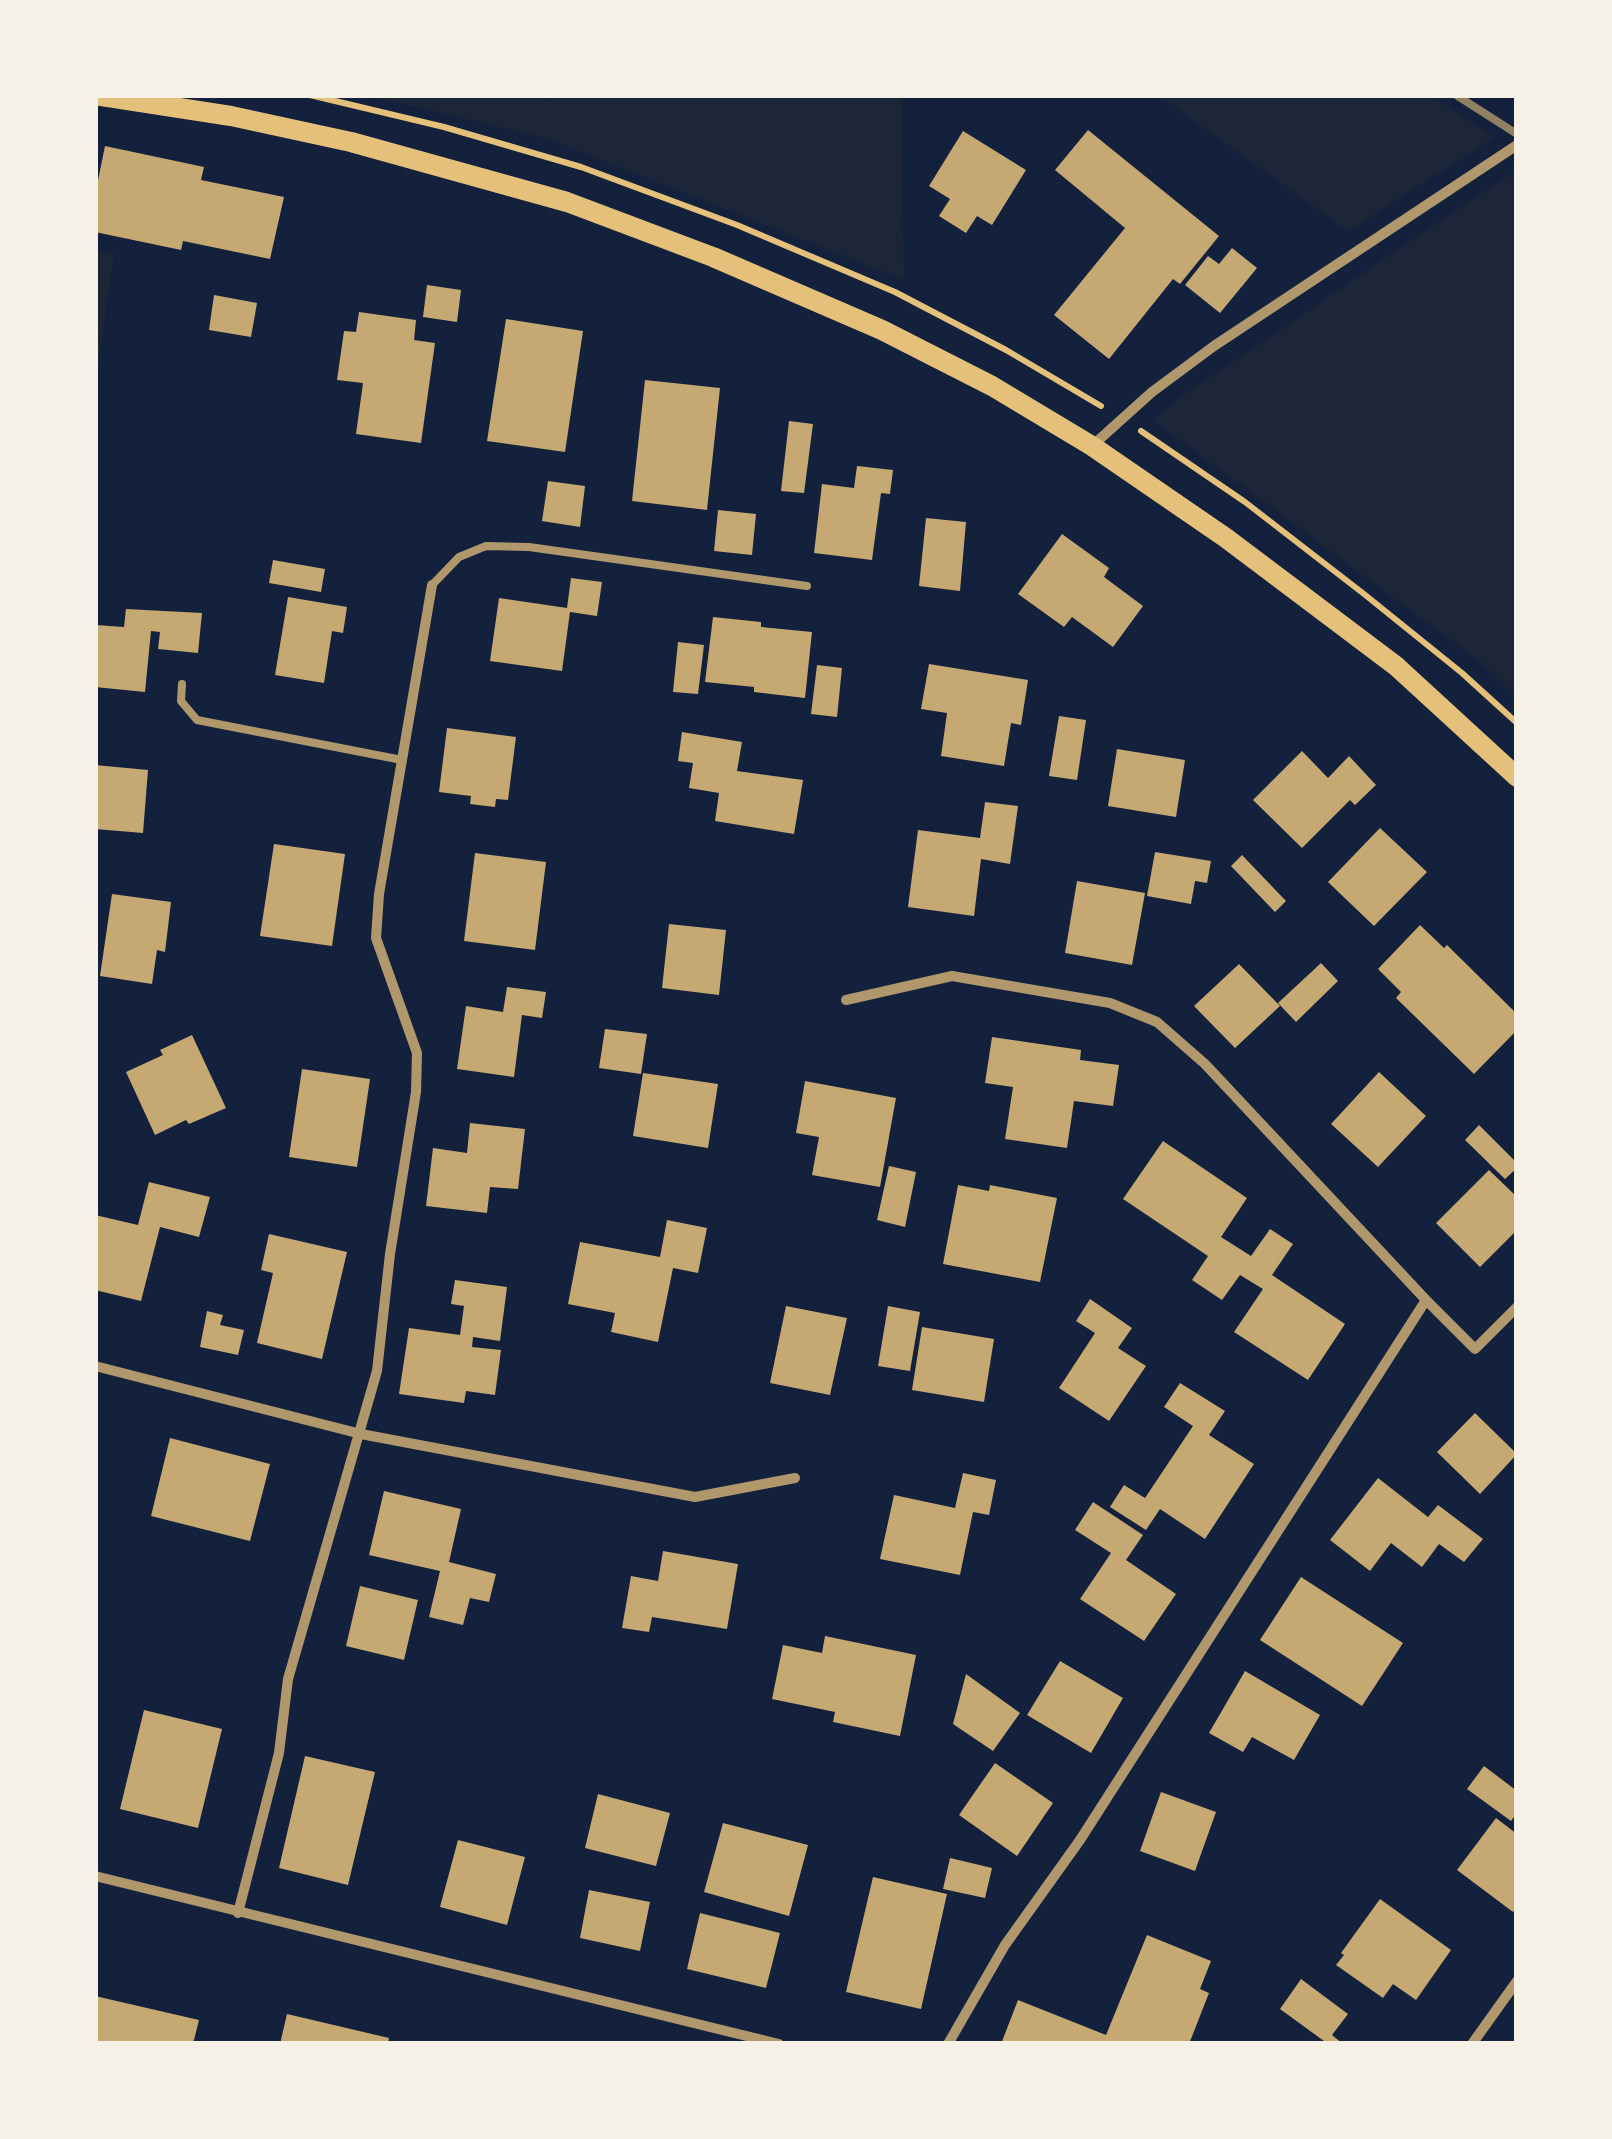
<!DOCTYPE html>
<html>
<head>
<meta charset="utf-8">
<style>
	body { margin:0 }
	#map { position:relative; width:1612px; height:2139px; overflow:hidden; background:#14213d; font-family:Georgia,serif }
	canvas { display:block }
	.frame { position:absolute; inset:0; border:98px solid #f6f1e7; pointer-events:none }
</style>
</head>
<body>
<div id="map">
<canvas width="1612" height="2139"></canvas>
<div class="frame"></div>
</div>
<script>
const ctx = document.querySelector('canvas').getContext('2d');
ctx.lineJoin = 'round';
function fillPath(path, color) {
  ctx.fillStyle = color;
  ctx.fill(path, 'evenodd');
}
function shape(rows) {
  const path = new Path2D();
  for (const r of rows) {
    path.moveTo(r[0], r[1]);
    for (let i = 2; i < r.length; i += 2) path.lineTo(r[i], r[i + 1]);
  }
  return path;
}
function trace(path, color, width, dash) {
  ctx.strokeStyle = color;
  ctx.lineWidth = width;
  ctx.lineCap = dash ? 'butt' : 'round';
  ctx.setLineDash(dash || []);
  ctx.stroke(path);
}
fillPath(shape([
	[368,95,525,95,554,101,555,95,901,95,904,280,549,139],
	[1158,95,1429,95,1495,137,1348,231],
	[1517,169,1517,697,1482,663,1153,420,1181,397],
	[95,253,114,254,95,387]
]), '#1d2539');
fillPath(shape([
	[1088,130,1219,236,1180,284,1173,279,1109,359,1054,315,1125,228,1055,170],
	[963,131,1026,170,992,225,977,216,966,233,939,216,950,199,929,186],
	[105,146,204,167,201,180,284,197,270,259,183,241,181,250,95,232,95,195],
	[1232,248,1257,268,1220,313,1185,285,1208,256,1219,264],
	[427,285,461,290,457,322,423,317],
	[214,295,257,303,251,337,209,330],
	[359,312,416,320,414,340,435,343,421,443,356,434,363,383,337,380,344,331,356,332],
	[506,319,583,331,565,452,487,441],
	[645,380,720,388,707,510,632,501],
	[789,421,813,424,804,493,781,491],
	[857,466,893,470,890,494,881,493,872,560,814,553,822,484,854,488],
	[548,481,585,486,580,527,542,521],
	[718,510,756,514,752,555,714,551],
	[926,518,966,522,960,591,919,586],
	[1062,534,1109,568,1104,577,1143,606,1113,647,1072,617,1064,627,1018,594],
	[273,560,325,569,321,592,269,583],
	[571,578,602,582,597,616,570,612,562,671,490,661,499,598,567,608],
	[288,597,347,607,343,633,332,631,324,683,275,675],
	[126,609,202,613,198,653,158,649,160,632,151,631,145,692,95,687,95,625,124,627],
	[713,617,761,622,761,627,812,632,805,698,754,692,754,687,705,682],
	[678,642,704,645,698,694,673,692],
	[929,664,1028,680,1021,725,1011,723,1004,766,941,756,947,713,921,709],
	[817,665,842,668,837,717,811,714],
	[1059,716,1086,720,1077,780,1049,776],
	[447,728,516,737,508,800,496,799,495,807,470,804,471,796,439,792],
	[682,732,742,742,737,771,803,780,794,834,715,821,719,793,689,788,693,763,678,761],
	[1117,749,1185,760,1176,817,1108,806],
	[1302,751,1328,778,1349,756,1376,785,1355,805,1350,800,1302,848,1253,800],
	[95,765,148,770,143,833,95,829],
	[985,802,1018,806,1010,864,981,859,974,916,908,907,918,830,980,838],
	[1380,828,1427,872,1374,926,1328,882],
	[274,844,345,854,332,946,260,936],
	[1155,852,1211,861,1207,883,1195,881,1191,904,1147,896],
	[475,853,546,862,535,950,464,941],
	[1242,855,1286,901,1275,912,1231,866],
	[1077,881,1145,893,1132,965,1065,953],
	[112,894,171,902,165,952,157,950,152,984,100,976],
	[669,924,726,930,719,995,662,988],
	[1420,925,1444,948,1447,945,1517,1014,1517,1030,1474,1074,1396,998,1401,992,1378,969],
	[1321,963,1338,981,1296,1022,1278,1003],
	[1239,964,1280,1006,1235,1048,1194,1006],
	[507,987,546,992,542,1018,522,1015,514,1077,457,1069,466,1006,503,1012],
	[605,1029,647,1034,641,1074,599,1068],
	[192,1035,226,1108,189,1124,186,1120,155,1135,126,1072,163,1055,160,1050],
	[992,1037,1081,1050,1080,1060,1119,1065,1113,1106,1074,1101,1067,1148,1005,1139,1013,1087,985,1083],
	[302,1069,370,1079,357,1167,289,1157],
	[1379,1072,1426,1116,1378,1167,1331,1124],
	[643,1073,718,1084,708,1148,633,1136],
	[805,1081,896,1098,880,1187,812,1175,819,1137,796,1133],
	[470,1123,525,1129,518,1189,490,1187,487,1213,426,1206,433,1148,467,1153],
	[1479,1125,1517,1163,1517,1168,1505,1179,1465,1140],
	[1163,1141,1247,1198,1221,1237,1251,1256,1270,1229,1293,1244,1272,1275,1345,1324,1308,1380,1234,1332,1263,1289,1240,1275,1222,1300,1192,1280,1208,1256,1123,1199],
	[889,1166,916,1172,905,1227,877,1220],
	[1489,1170,1517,1197,1517,1230,1480,1267,1436,1223],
	[149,1182,210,1197,199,1237,160,1227,141,1301,95,1290,95,1215,138,1225],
	[958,1185,989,1191,990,1185,1057,1198,1040,1282,943,1264],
	[667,1220,707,1228,698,1273,673,1268,658,1342,611,1332,615,1313,568,1304,580,1242,660,1257],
	[269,1234,347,1252,322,1359,257,1343,273,1273,261,1270],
	[455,1280,507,1287,500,1341,473,1337,472,1347,501,1350,495,1395,466,1391,464,1403,399,1394,409,1328,460,1335,464,1306,451,1304],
	[1090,1299,1132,1328,1118,1348,1146,1366,1109,1421,1059,1388,1095,1333,1076,1321],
	[786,1306,847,1318,830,1395,770,1383],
	[888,1306,920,1312,910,1371,878,1366],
	[207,1311,223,1315,220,1325,244,1330,238,1355,200,1347],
	[922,1327,994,1339,984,1402,912,1390],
	[1180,1383,1225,1411,1209,1435,1254,1464,1205,1539,1160,1509,1146,1530,1110,1507,1124,1485,1145,1498,1193,1426,1164,1407],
	[1475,1413,1517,1454,1480,1494,1437,1452],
	[170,1438,270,1464,250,1541,151,1516],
	[963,1473,996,1480,989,1515,973,1512,960,1575,880,1559,894,1495,955,1508],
	[1378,1478,1428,1517,1438,1505,1483,1539,1464,1562,1439,1544,1422,1567,1391,1543,1370,1571,1330,1540],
	[384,1491,461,1509,449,1562,496,1574,489,1602,470,1598,463,1625,429,1617,440,1571,369,1555],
	[1093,1502,1143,1535,1126,1560,1176,1594,1144,1641,1080,1599,1111,1553,1075,1530],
	[663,1551,738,1564,727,1629,652,1617,649,1632,622,1628,631,1576,658,1581],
	[1301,1577,1403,1643,1362,1706,1260,1640],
	[360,1586,418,1600,404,1660,346,1646],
	[825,1636,916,1655,900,1736,833,1722,835,1712,772,1699,783,1645,822,1653],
	[1060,1661,1123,1698,1091,1753,1027,1715],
	[1245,1671,1320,1715,1294,1760,1252,1737,1243,1752,1209,1733],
	[966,1674,1020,1713,993,1751,953,1724],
	[144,1710,222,1729,198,1828,120,1809],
	[305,1756,375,1772,348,1885,279,1868],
	[995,1763,1053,1803,1017,1856,959,1815],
	[1484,1766,1517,1791,1517,1813,1511,1821,1467,1789],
	[1161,1792,1216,1812,1195,1871,1140,1851],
	[598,1794,670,1813,656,1866,585,1848],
	[1496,1818,1517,1834,1517,1906,1513,1912,1457,1870],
	[723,1823,808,1845,789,1916,704,1892],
	[458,1840,525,1857,507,1925,440,1907],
	[950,1858,992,1868,985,1898,943,1889],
	[873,1877,947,1894,921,2009,846,1992],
	[589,1890,650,1902,640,1951,580,1938],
	[1380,1899,1451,1950,1416,2000,1393,1984,1383,1998,1336,1965,1344,1955,1341,1953],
	[700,1913,780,1933,766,1988,687,1969],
	[1147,1935,1211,1961,1200,1989,1209,1993,1189,2044,1001,2044,1018,2000,1106,2035],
	[1301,1979,1348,2014,1332,2035,1343,2044,1328,2044,1280,2009],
	[95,1996,199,2020,193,2044,95,2044],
	[287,2014,389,2038,388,2044,280,2044]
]), '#c6a872');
trace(shape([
	[310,95,444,127,581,167,737,225,895,292,1006,350,1101,406],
	[1141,431,1245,502,1364,594,1462,673,1517,723]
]), '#e5c07b', 6);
trace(shape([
	[432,585,459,557,486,546,529,547,807,586],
	[182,684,181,701,197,720,402,760]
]), '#b1986c', 8);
trace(shape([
	[1092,446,1152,392,1214,346,1517,145],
	[846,1000,952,976,1110,1003,1157,1022,1205,1064,1426,1300,1080,1840,1005,1945,948,2044],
	[1426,1300,1475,1349,1517,1307],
	[95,1366,361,1434,695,1497,795,1478],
	[95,1876,779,2044],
	[238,1913,279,1753,288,1679,377,1371,390,1254,416,1092,417,1053,376,938,379,894,432,585],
	[1472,2044,1517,1981]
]), '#b1986c', 10);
trace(shape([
	[95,95,231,116,351,142,567,202,713,257,882,330,992,386,1092,446,1226,538,1396,666,1517,777]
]), '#e5c07b', 20);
trace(shape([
	[1456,95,1517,134]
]), '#918062', 8);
</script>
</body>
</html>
